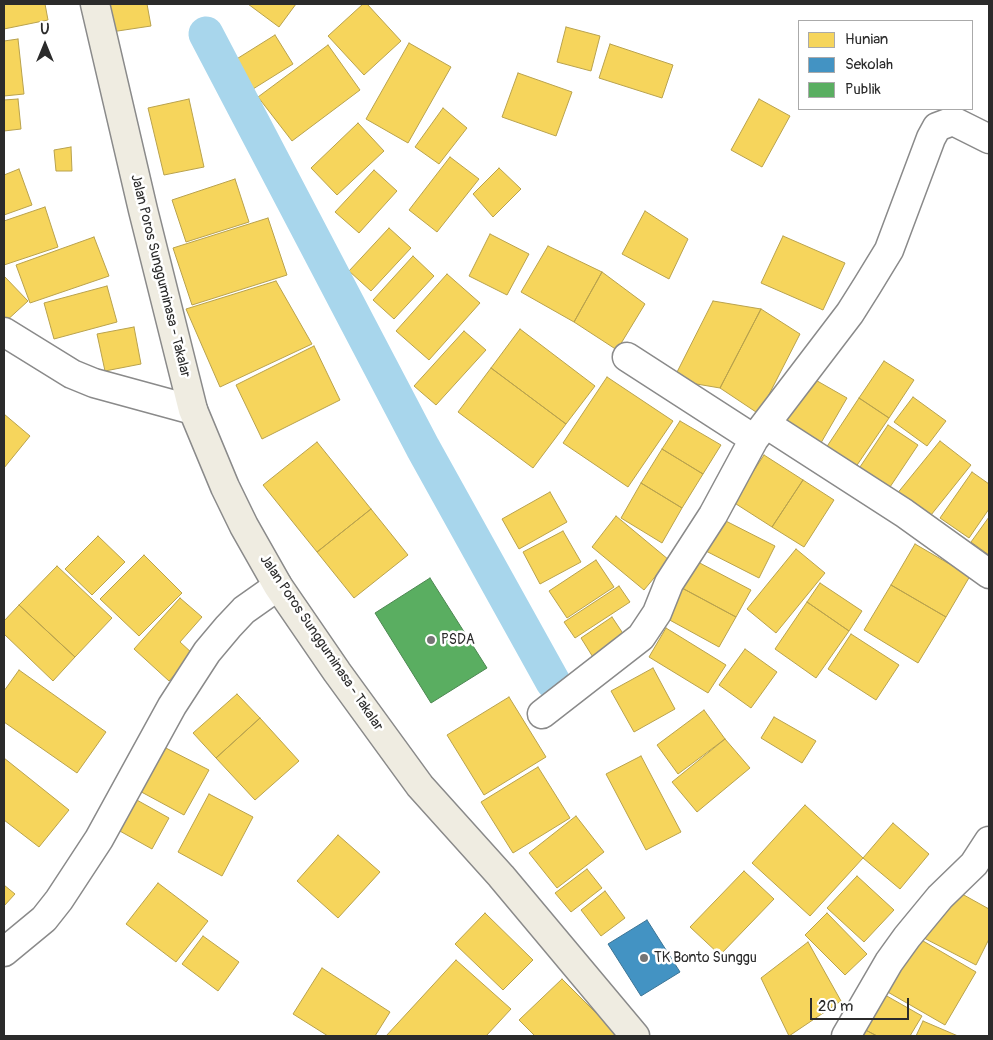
<!DOCTYPE html>
<html>
<head>
<meta charset="utf-8">
<style>
	body { margin:0 }
	#map { position:relative; width:993px; height:1040px; overflow:hidden; background:#fff; font-family:Pangolin,sans-serif }
	canvas { display:block }
	.frame { position:absolute; inset:0; border:5px solid #2b2b2b; pointer-events:none }
	.legend { position:absolute; left:798px; top:20px; width:175px; height:90px; box-sizing:border-box; background:#fff; border:1px solid #aaa; margin:0; padding:6px 9px; list-style:none; font-size:15px; color:#2b2b2b }
	.legend li { display:flex; align-items:center; gap:10px; height:25px }
	.legend b { width:25px; border:1px solid #aaa }
	.north { position:absolute; left:20px; top:20px; width:50px; height:50px; -webkit-text-stroke:4px #fff; paint-order:stroke; rotate:0deg; font-size:14px; font-weight:700; line-height:20px; text-align:center; color:#2b2b2b }
	.north::after { content:''; display:block; margin:auto; width:18px; height:22px; background:#2b2b2b; clip-path:polygon(50% 0,100% 100%,50% 72%,0 100%) }
	.scale { position:absolute; left:810px; top:998px; width:99px; height:22px; box-sizing:border-box; border:2px solid #2b2b2b; border-top:0; padding-left:6px; font-size:15px; line-height:18px; white-space:nowrap; color:#2b2b2b; -webkit-text-stroke:4px #fff; paint-order:stroke }
</style>
</head>
<body>
<div id="map">
<canvas width="993" height="1040"></canvas>
<div class="frame"></div>
<ul class="legend">
<li><b style="height:14px;background:#f6d55c"></b>Hunian</li>
<li><b style="height:14px;background:#4393c3"></b>Sekolah</li>
<li><b style="height:14px;background:#5aae61"></b>Publik</li>
</ul>
<div class="north">U</div>
<div class="scale">20 m</div>
</div>
<script>
const ctx = document.querySelector('canvas').getContext('2d');
ctx.lineJoin = 'round';
function fillPath(path, color) {
  ctx.fillStyle = color;
  ctx.fill(path, 'evenodd');
}
function shape(rows) {
  const path = new Path2D();
  for (const r of rows) {
    path.moveTo(r[0], r[1]);
    for (let i = 2; i < r.length; i += 2) path.lineTo(r[i], r[i + 1]);
  }
  return path;
}
function trace(path, color, width, dash) {
  ctx.strokeStyle = color;
  ctx.lineWidth = width;
  ctx.lineCap = dash ? 'butt' : 'round';
  ctx.setLineDash(dash || []);
  ctx.stroke(path);
}
function label(font, color, halo, rows, align = 'center') {
  ctx.font = font + ' Pangolin,sans-serif';
  ctx.lineWidth = 5;
  ctx.setLineDash([]);
  ctx.textBaseline = 'middle';
  ctx.strokeStyle = halo;
  ctx.fillStyle = color;
  for (const [text, x, y, turn = 0] of rows) {
    ctx.save();
    ctx.translate(x, y);
    ctx.rotate((+turn || 0) * Math.PI / 180);
    ctx.textAlign = isNaN(turn) ? turn : align;
    if (halo) ctx.strokeText(text, 0, 0);
    ctx.fillText(text, 0, 0);
    ctx.restore();
  }
}
const homes = shape([
	[4,4,45,4,48,20,4,29,4,4],
	[107,4,147,4,151,26,111,32,107,4],
	[248,4,296,4,279,27,248,4],
	[363,4,367,4,401,41,364,75,328,36,363,4],
	[566,27,600,36,591,71,557,62,566,27],
	[275,35,293,64,253,89,235,60,275,35],
	[18,39,24,94,4,96,4,41,18,39],
	[409,43,451,67,408,143,366,119,409,43],
	[610,44,673,65,662,98,599,78,610,44],
	[328,45,360,90,292,141,258,97,328,45],
	[518,73,572,92,556,136,502,117,518,73],
	[18,99,21,129,4,131,4,100,18,99],
	[189,99,204,167,164,175,148,108,189,99],
	[759,99,790,116,762,167,731,150,759,99],
	[443,108,467,128,439,164,415,147,443,108],
	[358,123,384,151,337,195,311,168,358,123],
	[71,147,72,171,56,171,54,150,71,147],
	[450,157,479,179,437,232,409,210,450,157],
	[499,168,521,189,493,217,473,194,499,168],
	[19,169,32,205,4,215,4,175,19,169],
	[374,170,397,191,359,233,335,212,374,170],
	[235,179,249,222,186,242,172,200,235,179],
	[45,207,58,247,4,265,4,221,45,207],
	[645,211,688,239,669,279,622,254,645,211],
	[268,218,287,275,192,305,173,248,268,218],
	[389,228,411,248,371,291,349,271,389,228],
	[490,234,529,254,507,295,469,276,490,234],
	[783,236,845,263,823,310,761,283,783,236],
	[94,237,109,276,30,303,16,265,94,237],
	[548,246,602,272,574,322,521,292,548,246],
	[413,256,434,276,394,319,373,300,413,256],
	[602,272,645,304,617,350,574,322,602,272],
	[447,274,480,303,429,360,396,331,447,274],
	[4,276,28,301,4,323,4,276],
	[276,281,312,344,220,387,186,309,276,281],
	[107,286,117,322,54,339,44,303,107,286],
	[713,301,761,309,720,388,673,380,713,301],
	[761,309,800,334,759,414,720,388,761,309],
	[134,327,141,364,105,371,97,334,134,327],
	[520,329,595,386,566,424,491,368,520,329],
	[464,331,486,350,436,405,414,386,464,331],
	[314,346,340,400,262,439,236,385,314,346],
	[884,361,914,380,889,418,859,398,884,361],
	[491,368,566,424,533,468,458,412,491,368],
	[805,374,847,398,818,448,776,424,805,374],
	[607,377,673,421,628,487,563,443,607,377],
	[913,397,946,421,927,446,894,422,913,397],
	[859,398,889,418,851,474,822,454,859,398],
	[4,414,30,436,4,468,4,414],
	[680,421,721,445,703,474,662,449,680,421],
	[888,425,918,445,888,490,858,470,888,425],
	[940,441,971,465,927,520,896,495,940,441],
	[317,442,371,509,317,552,263,485,317,442],
	[662,449,703,474,682,508,641,483,662,449],
	[764,455,803,480,772,527,733,502,764,455],
	[972,472,989,484,989,509,969,538,940,518,972,472],
	[803,480,834,500,804,547,772,527,803,480],
	[641,483,682,508,662,543,621,518,641,483],
	[550,492,567,522,519,549,502,519,550,492],
	[371,509,408,555,354,598,317,552,371,509],
	[616,516,669,560,644,590,592,547,616,516],
	[716,516,775,546,759,578,700,548,716,516],
	[989,517,989,555,971,542,989,517],
	[563,531,581,562,540,584,523,552,563,531],
	[98,536,125,562,92,595,65,569,98,536],
	[915,544,970,576,946,617,891,585,915,544],
	[796,549,825,573,776,633,747,609,796,549],
	[144,555,182,593,139,636,100,599,144,555],
	[596,560,614,587,567,618,549,591,596,560],
	[696,561,751,590,736,617,682,588,696,561],
	[57,566,112,618,75,657,19,605,57,566],
	[820,583,862,611,849,631,807,602,820,583],
	[891,585,946,617,918,663,864,630,891,585],
	[619,586,630,602,575,638,564,622,619,586],
	[682,588,736,617,719,647,666,618,682,588],
	[180,598,202,617,180,642,193,654,169,681,134,649,180,598],
	[807,602,849,631,816,678,775,649,807,602],
	[19,605,75,657,53,681,4,634,4,621,19,605],
	[612,617,628,641,596,662,581,638,612,617],
	[666,628,726,665,708,693,649,657,666,628],
	[851,634,899,665,876,700,828,669,851,634],
	[745,649,777,672,751,708,719,685,745,649],
	[653,668,675,709,634,732,611,691,653,668],
	[19,670,106,732,77,773,4,722,4,691,19,670],
	[237,694,260,718,216,758,193,733,237,694],
	[509,697,546,757,484,795,447,735,509,697],
	[704,710,725,739,678,774,657,745,704,710],
	[774,717,816,741,802,763,761,738,774,717],
	[260,718,299,761,255,800,216,758,260,718],
	[725,739,750,768,697,812,672,782,725,739],
	[158,744,209,770,184,815,134,788,158,744],
	[641,756,681,832,646,850,606,774,641,756],
	[4,758,69,810,39,847,4,820,4,758],
	[538,767,570,818,513,853,481,802,538,767],
	[209,794,253,817,222,876,178,852,209,794],
	[135,799,169,818,152,849,118,830,135,799],
	[805,805,863,858,810,916,752,863,805,805],
	[576,816,604,852,557,888,529,853,576,816],
	[893,823,929,854,900,889,863,858,893,823],
	[338,835,380,872,338,918,297,881,338,835],
	[587,869,602,888,571,912,555,893,587,869],
	[744,871,774,899,720,955,690,927,744,871],
	[857,876,894,910,864,942,827,908,857,876],
	[158,883,208,921,176,962,126,924,158,883],
	[4,885,15,894,4,906,4,885],
	[953,889,989,909,989,939,976,965,922,937,953,889],
	[605,891,625,918,601,936,581,910,605,891],
	[485,913,533,960,503,990,455,944,485,913],
	[827,913,867,954,845,975,805,935,827,913],
	[203,936,239,962,218,991,182,964,203,936],
	[918,938,976,972,945,1025,886,991,918,938],
	[808,942,841,1001,789,1036,761,978,808,942],
	[456,960,511,1009,486,1036,386,1036,456,960],
	[322,968,390,1012,375,1036,328,1036,293,1014,322,968],
	[562,979,619,1036,535,1036,519,1020,562,979],
	[878,991,922,1016,910,1036,877,1036,858,1026,878,991],
	[923,1021,958,1036,916,1036,923,1021],
	[858,1026,877,1036,852,1036,858,1026]
]);
fillPath(homes, '#f6d55c');
trace(homes, '#b9a24d', 1);
const schools = shape([
	[647,920,680,972,641,996,608,944,647,920]
]);
fillPath(schools, '#4393c3');
trace(schools, '#3c7495', 1);
const public = shape([
	[430,578,487,668,431,703,375,613,430,578]
]);
fillPath(public, '#5aae61');
trace(public, '#4c8751', 1);
trace(shape([
	[206,34,423,448,553,682]
]), '#a8d6ec', 35);
const minor = shape([
	[4,332,72,374,94,383,193,410],
	[627,357,754,439,850,313,867,286,889,250,931,138,937,127,953,121,989,139],
	[766,424,904,513,989,574],
	[542,714,641,637,657,613,669,583,713,515,754,439],
	[4,952,44,919,59,900,99,839,172,706,207,652,228,627,244,610,278,586],
	[846,1036,889,962,907,937,940,897,974,864,989,841]
]);
const trunk = shape([
	[95,4,143,210,193,410,225,487,244,526,278,586,337,672,420,786,501,876,635,1036]
]);
trace(minor, '#8a8a8a', 31);
trace(trunk, '#8a8a8a', 31);
trace(minor, '#fff', 28);
trace(trunk, '#efece1', 28);
for (const [x, y, r, color] of [
	[431,640,5,"#757575"],
	[644,958,5,"#757575"]
]) {
  const dot = new Path2D();
  dot.arc(x, y, r, 0, 2 * Math.PI);
  ctx.fillStyle = color;
  ctx.fill(dot);
  trace(dot, '#fff', 2);
}
label('14px', '#2b2b2b', '#fff', [
	["Jalan Poros Sungguminasa - Takalar",160,276,76],
	["Jalan Poros Sungguminasa - Takalar",321,643,56]
]);
label('14px', '#2b2b2b', '#fff', [
	["PSDA",441,640],
	["TK Bonto Sunggu",654,958]
], 'left');
</script>
</body>
</html>
